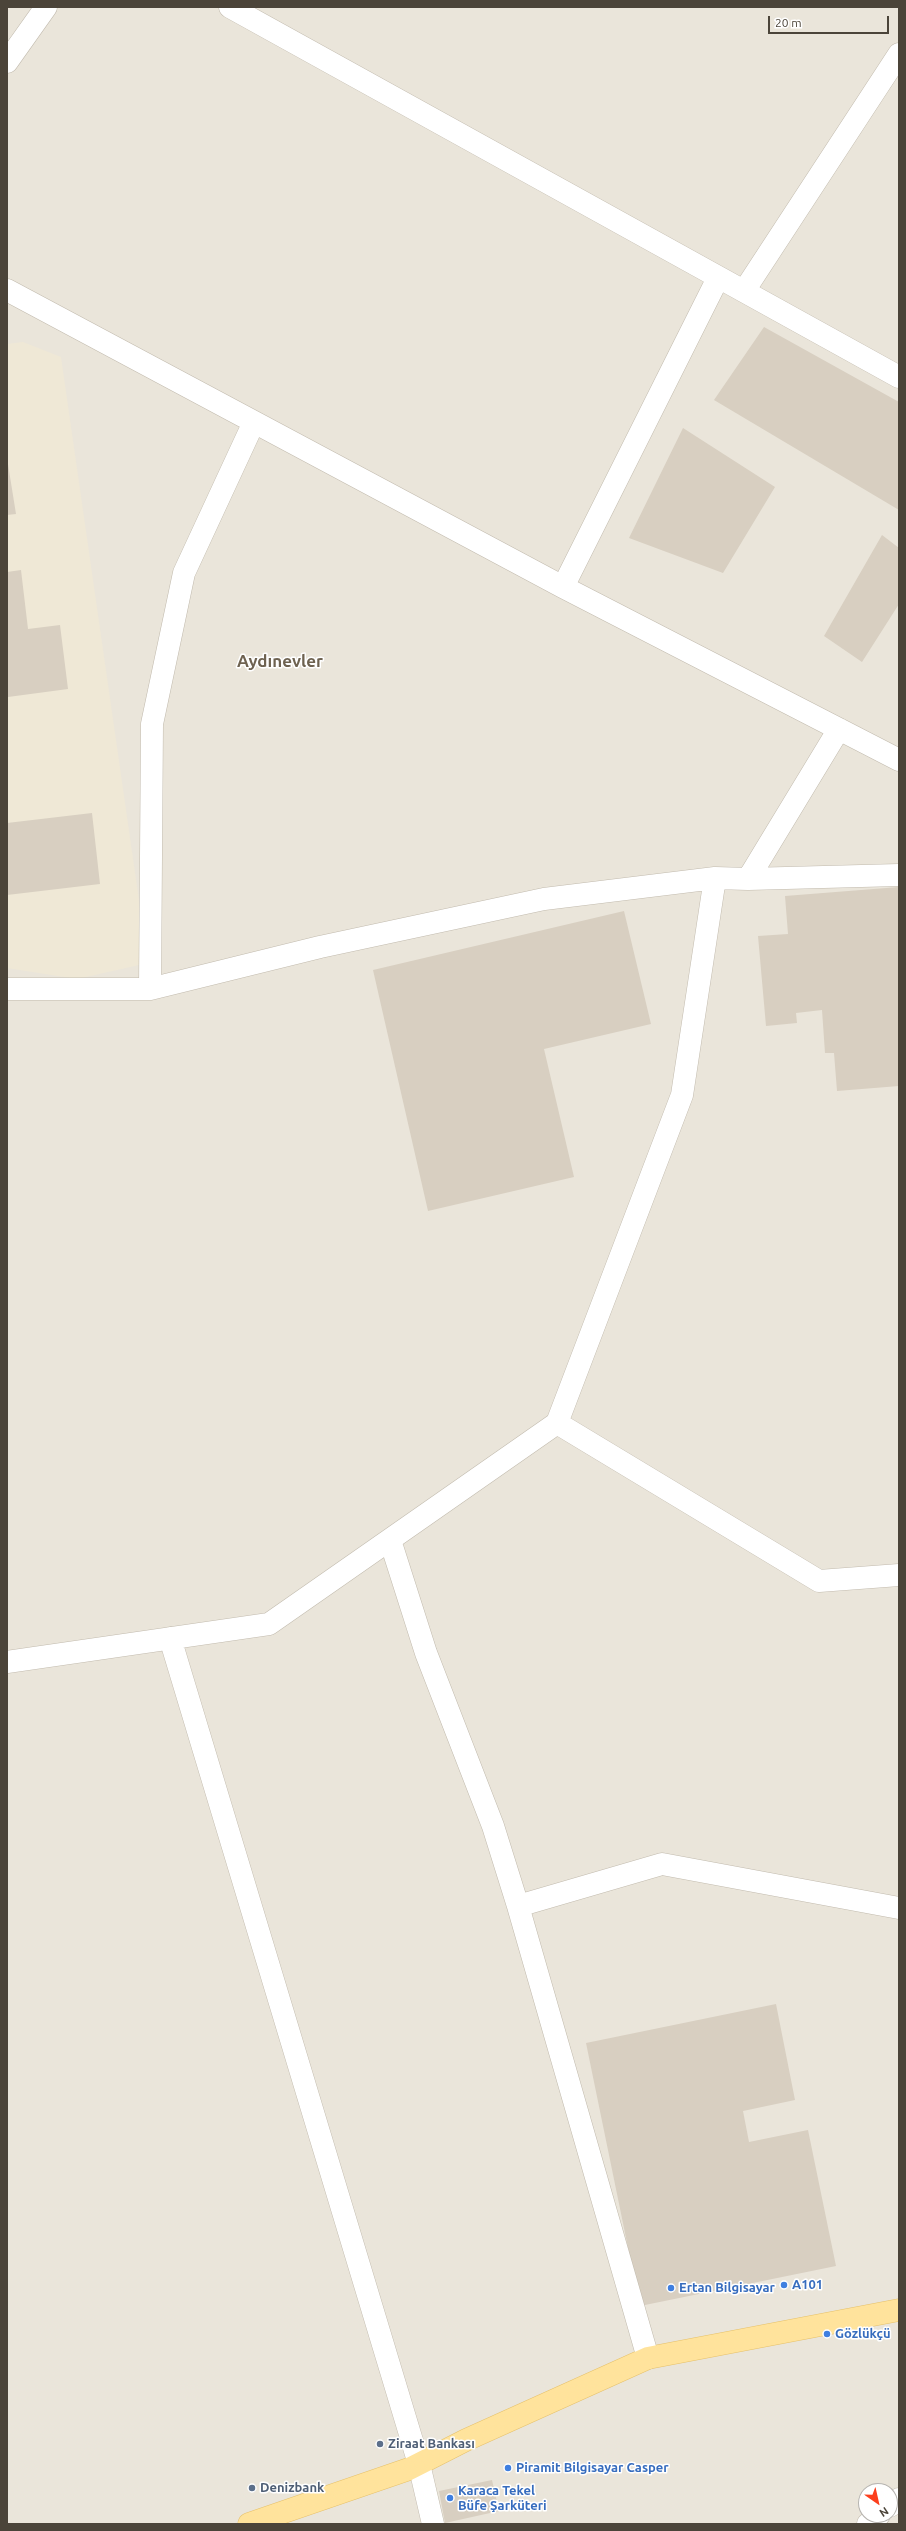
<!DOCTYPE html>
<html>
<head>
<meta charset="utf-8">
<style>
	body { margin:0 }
	#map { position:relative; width:906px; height:2531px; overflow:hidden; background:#f6f3ec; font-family:Ubuntu,sans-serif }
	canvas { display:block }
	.frame { position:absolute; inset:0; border:8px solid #4b4439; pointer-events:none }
	.north { position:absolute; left:858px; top:2483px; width:40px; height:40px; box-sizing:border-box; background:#fff; border:1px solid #b7b4b0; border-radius:50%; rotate:146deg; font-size:11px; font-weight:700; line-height:16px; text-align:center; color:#4b4439 }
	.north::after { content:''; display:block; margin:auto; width:14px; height:18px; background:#fc3f1d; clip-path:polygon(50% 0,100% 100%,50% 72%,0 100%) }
	.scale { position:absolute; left:768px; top:16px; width:121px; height:18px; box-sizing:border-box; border:2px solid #4b4439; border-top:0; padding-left:5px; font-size:12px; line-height:14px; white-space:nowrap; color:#4b4439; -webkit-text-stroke:3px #fff; paint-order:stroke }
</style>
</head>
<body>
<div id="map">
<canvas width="906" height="2531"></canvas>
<div class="frame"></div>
<div class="north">N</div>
<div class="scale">20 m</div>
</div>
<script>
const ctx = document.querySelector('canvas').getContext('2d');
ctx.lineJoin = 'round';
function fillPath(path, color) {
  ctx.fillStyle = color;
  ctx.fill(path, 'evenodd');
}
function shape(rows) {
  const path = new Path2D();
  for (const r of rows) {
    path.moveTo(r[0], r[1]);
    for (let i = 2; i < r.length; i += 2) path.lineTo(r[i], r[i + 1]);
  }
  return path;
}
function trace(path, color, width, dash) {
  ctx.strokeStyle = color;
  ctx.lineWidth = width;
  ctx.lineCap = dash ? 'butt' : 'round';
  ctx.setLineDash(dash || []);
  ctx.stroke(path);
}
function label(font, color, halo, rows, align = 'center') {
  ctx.font = font + ' Ubuntu,sans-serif';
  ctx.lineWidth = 3;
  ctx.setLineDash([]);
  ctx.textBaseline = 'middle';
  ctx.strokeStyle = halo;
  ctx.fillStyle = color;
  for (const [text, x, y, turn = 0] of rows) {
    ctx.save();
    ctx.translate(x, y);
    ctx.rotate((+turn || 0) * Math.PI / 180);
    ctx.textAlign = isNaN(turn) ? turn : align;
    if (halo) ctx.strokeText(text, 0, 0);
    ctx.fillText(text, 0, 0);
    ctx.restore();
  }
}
fillPath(shape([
	[7,7,899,7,899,2524,7,2524],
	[866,2491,890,2491,890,2515,866,2515]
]), '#eae5da');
fillPath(shape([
	[23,342,61,357,148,963,77,979,7,968,7,344]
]), '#efe8d6');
fillPath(shape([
	[764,327,899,402,899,510,714,400],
	[683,428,775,487,723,573,629,538],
	[7,458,16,514,7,515],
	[882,535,899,548,899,604,862,662,824,636],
	[21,570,28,629,60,625,68,689,8,697,7,572],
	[92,813,100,884,7,895,7,823],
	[899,887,899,1086,837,1091,834,1053,825,1053,822,1010,796,1013,797,1023,766,1026,758,936,788,934,785,896],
	[624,911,651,1024,544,1049,574,1177,428,1211,373,970],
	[776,2004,795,2100,743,2111,749,2142,808,2130,836,2266,640,2306,586,2043],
	[492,2480,499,2511,445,2523,439,2491]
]), '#d8cfc1');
const minor = shape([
	[230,7,899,377],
	[7,62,46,7],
	[7,290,563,587,899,760],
	[744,291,899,54],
	[563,587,718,278],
	[715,878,682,1095,557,1423,819,1581,899,1575],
	[748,879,839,729],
	[7,989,150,989,320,947,544,899,715,878,748,879,899,875],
	[150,989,152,724,184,573,254,422],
	[390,1540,426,1653,493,1826,518,1906,648,2358],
	[170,1638,419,2464,433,2524],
	[7,1662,269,1624,557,1423],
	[518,1906,662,1864,899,1908],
	[890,2506,899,2499],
	[868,2524,879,2515]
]);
const major = shape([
	[249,2524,409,2469,466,2440,648,2358,899,2310]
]);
trace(minor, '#c2bbae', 23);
trace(major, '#e6c16a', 23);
trace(minor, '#fff', 22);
trace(major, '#ffe39c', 22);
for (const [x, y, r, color] of [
	[784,2285,4,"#3f7fe0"],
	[671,2288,4,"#3f7fe0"],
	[827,2334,4,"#3f7fe0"],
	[380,2444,4,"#5c6f8a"],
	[508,2468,4,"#3f7fe0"],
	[252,2488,4,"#5c6f8a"],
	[450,2498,4,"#3f7fe0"]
]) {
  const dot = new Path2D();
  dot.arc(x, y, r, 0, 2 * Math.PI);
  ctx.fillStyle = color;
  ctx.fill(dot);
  trace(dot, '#fff', 1.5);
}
label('bold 13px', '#366cbe', '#fff', [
	["A101",792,2285],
	["Ertan Bilgisayar",679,2288],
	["Gözlükçü",835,2334],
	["Piramit Bilgisayar Casper",516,2468],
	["Karaca Tekel",458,2491],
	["Büfe Şarküteri",458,2506]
], 'left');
label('bold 13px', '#4e5e75', '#fff', [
	["Ziraat Bankası",388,2444],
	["Denizbank",260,2488]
], 'left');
label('bold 17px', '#6e6250', '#fff', [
	["Aydınevler",280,661]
]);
</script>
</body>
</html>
